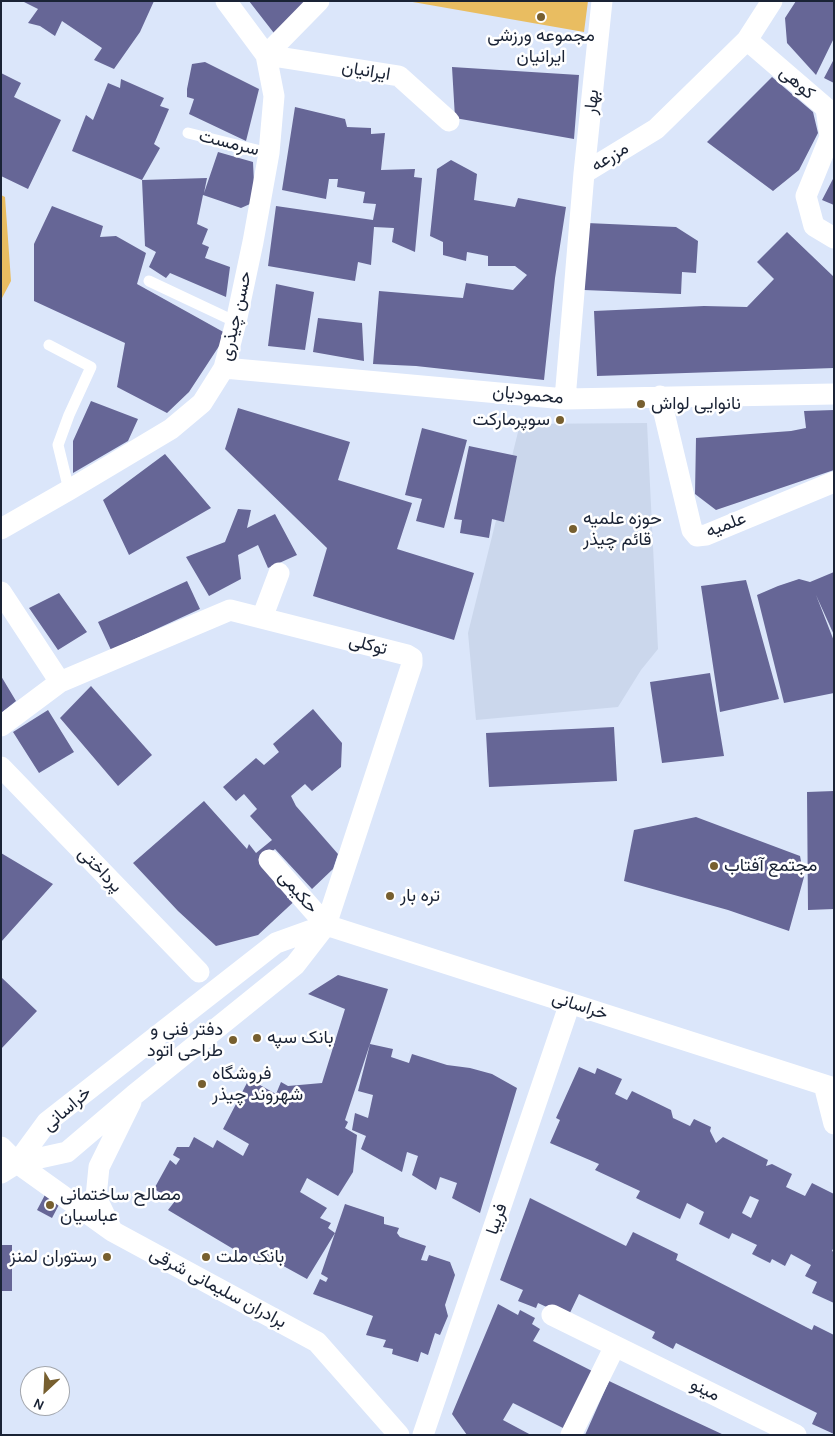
<!DOCTYPE html>
<html>
<head>
<meta charset="utf-8">
<style>
	body { margin:0 }
	#map { position:relative; width:835px; height:1436px; overflow:hidden; background:#dbe6fa; font-family:Karla,sans-serif }
	canvas { display:block }
	.frame { position:absolute; inset:0; border:2px solid #1a2335; pointer-events:none }
	.north { position:absolute; left:20px; top:1366px; width:50px; height:50px; box-sizing:border-box; background:#fff; border:1px solid #a3a7ae; border-radius:50%; rotate:205deg; font-size:14px; font-weight:700; line-height:20px; text-align:center; color:#1a2335 }
	.north::after { content:''; display:block; margin:auto; width:18px; height:22px; background:#775f2f; clip-path:polygon(50% 0,100% 100%,50% 72%,0 100%) }
</style>
</head>
<body>
<div id="map">
<canvas width="835" height="1436"></canvas>
<div class="frame"></div>
<div class="north">N</div>
</div>
<script>
const ctx = document.querySelector('canvas').getContext('2d');
ctx.lineJoin = 'round';
function fillPath(path, color) {
  ctx.fillStyle = color;
  ctx.fill(path, 'evenodd');
}
function shape(rows) {
  const path = new Path2D();
  for (const r of rows) {
    path.moveTo(r[0], r[1]);
    for (let i = 2; i < r.length; i += 2) path.lineTo(r[i], r[i + 1]);
  }
  return path;
}
function trace(path, color, width, dash) {
  ctx.strokeStyle = color;
  ctx.lineWidth = width;
  ctx.lineCap = dash ? 'butt' : 'round';
  ctx.setLineDash(dash || []);
  ctx.stroke(path);
}
function label(font, color, halo, rows, align = 'center') {
  ctx.font = font + ' Karla,Vazirmatn,sans-serif';
  ctx.lineWidth = 5;
  ctx.setLineDash([]);
  ctx.textBaseline = 'middle';
  ctx.strokeStyle = halo;
  ctx.fillStyle = color;
  for (const [text, x, y, turn = 0] of rows) {
    ctx.save();
    ctx.translate(x, y);
    ctx.rotate((+turn || 0) * Math.PI / 180);
    ctx.textAlign = isNaN(turn) ? turn : align;
    if (halo) ctx.strokeText(text, 0, 0);
    ctx.fillText(text, 0, 0);
    ctx.restore();
  }
}
fillPath(shape([
	[647,423,658,649,641,670,618,707,476,720,468,633,520,424]
]), '#cbd7ec');
fillPath(shape([
	[407,1,588,1,584,32],
	[1,195,5,197,11,281,1,300]
]), '#e9bd61');
fillPath(shape([
	[22,1,154,1,140,32,114,69,94,60,102,48,62,21,55,36,40,26,28,23,38,9],
	[249,1,325,1,284,46],
	[796,1,834,1,834,38,816,75,787,43,785,18],
	[834,59,834,83,824,78],
	[205,62,259,89,246,141,189,114,194,99,187,97,187,89,192,64],
	[452,67,579,75,574,139,455,118],
	[1,73,21,83,14,97,61,120,28,189,1,176],
	[772,77,813,112,818,133,799,170,773,191,707,142],
	[121,79,164,98,160,106,169,109,154,144,160,148,142,180,72,151,86,115,93,120,108,83,120,88],
	[295,107,345,119,347,127,371,128,371,134,385,133,381,170,415,169,414,177,422,178,415,252,392,242,394,228,374,227,371,265,358,262,355,281,268,266,276,206,373,220,376,204,363,203,365,192,337,187,338,179,329,179,326,199,282,190],
	[218,152,253,162,254,184,250,204,241,208,203,195,197,224,208,229,202,244,209,247,205,258,230,267,226,297,170,273,166,278,149,267,156,252,145,246,142,180,207,178,204,193],
	[451,160,477,174,474,200,515,207,518,198,566,207,555,278,544,380,416,366,373,364,379,291,463,298,466,283,513,290,527,275,515,266,488,266,488,256,467,252,466,261,443,255,443,242,430,236,437,169],
	[834,177,834,205,822,200],
	[52,206,103,226,100,237,116,236,146,253,137,284,227,334,189,392,167,413,117,387,125,343,34,301,34,244],
	[587,223,676,227,698,241,696,273,682,272,681,294,584,290],
	[787,232,834,277,834,368,597,376,594,311,704,306,747,307,774,279,757,262],
	[276,284,314,292,305,350,268,346],
	[318,318,362,323,364,361,313,352],
	[91,401,138,419,128,441,73,473,73,441],
	[238,408,350,442,338,480,412,503,397,549,474,573,454,640,313,596,327,548,225,449],
	[834,410,834,470,716,510,695,494,696,438,791,431,806,428,804,411],
	[422,428,467,440,444,528,416,521,422,499,405,495],
	[469,446,517,456,504,522,492,519,489,538,460,533,462,520,454,519],
	[165,454,211,508,129,555,103,500],
	[238,509,251,510,247,528,275,514,297,555,268,568,258,545,238,555,241,579,209,596,186,557,225,542],
	[834,572,834,635,816,595,834,641,834,693,784,703,757,595,778,586,799,579,810,582],
	[746,580,779,699,720,712,701,586],
	[187,581,200,609,111,650,98,622],
	[59,593,87,632,58,650,29,608],
	[710,673,724,756,662,763,650,682],
	[1,676,16,701,1,713],
	[91,686,152,755,118,786,60,718],
	[313,709,342,743,341,767,312,791,305,784,291,796,296,806,338,854,333,869,312,889,275,849,265,858,300,896,258,935,216,946,178,911,133,863,204,801,247,849,249,844,256,853,272,840,250,816,257,809,244,794,236,801,223,787,256,758,264,765,279,752,273,744],
	[48,710,74,752,39,773,13,732],
	[614,727,617,781,489,787,486,733],
	[834,791,834,909,808,910,807,792],
	[696,817,800,856,804,877,789,931,728,910,624,881,634,830],
	[1,853,53,884,1,942],
	[338,975,388,989,345,1120,348,1122,345,1128,357,1135,353,1172,338,1196,307,1178,300,1192,327,1208,320,1218,331,1223,328,1228,335,1233,307,1279,267,1257,260,1265,168,1210,175,1201,154,1189,170,1160,176,1165,180,1159,173,1155,177,1147,189,1147,194,1137,213,1148,217,1140,243,1156,249,1144,223,1129,249,1079,276,1094,281,1082,288,1086,322,1083,345,1009,308,994],
	[1,977,37,1011,1,1049],
	[370,1044,393,1049,391,1057,409,1063,412,1054,447,1065,470,1068,492,1074,517,1088,480,1213,452,1198,457,1183,440,1177,436,1190,412,1175,418,1156,407,1152,402,1172,361,1149,366,1136,352,1130,355,1113,368,1118,373,1095,358,1091],
	[579,1067,595,1074,597,1068,622,1079,615,1094,627,1100,632,1091,671,1110,673,1118,690,1126,694,1119,711,1127,710,1131,716,1143,723,1137,768,1160,766,1166,772,1164,792,1174,786,1187,805,1196,812,1183,834,1194,834,1247,832,1251,834,1252,834,1303,812,1293,817,1282,805,1276,811,1265,791,1254,785,1266,772,1259,770,1263,752,1254,757,1245,732,1233,729,1239,699,1224,704,1212,687,1203,680,1219,636,1198,640,1191,595,1170,599,1164,550,1143,560,1120,556,1118],
	[750,1196,759,1200,751,1218,742,1213],
	[47,1191,62,1199,52,1218,37,1210],
	[530,1198,626,1246,633,1232,678,1254,676,1260,806,1327,812,1330,814,1325,834,1335,834,1434,812,1424,817,1413,676,1343,673,1349,652,1338,655,1332,579,1294,568,1317,538,1303,536,1308,518,1301,523,1290,500,1280],
	[345,1204,384,1217,384,1224,399,1228,397,1233,400,1237,426,1246,421,1260,427,1261,429,1255,450,1262,455,1275,445,1305,448,1316,440,1335,435,1333,428,1355,421,1352,418,1362,392,1354,393,1349,383,1347,386,1340,366,1335,373,1316,313,1294,320,1279,326,1282,328,1278,321,1274],
	[1,1245,12,1245,12,1291,1,1291],
	[498,1304,518,1315,520,1310,535,1318,532,1324,540,1329,533,1341,596,1373,567,1430,513,1403,503,1420,531,1435,467,1435,452,1414],
	[609,1381,666,1408,724,1435,585,1435]
]), '#666696');
trace(shape([
	[188,133,269,153],
	[149,281,236,322],
	[49,345,91,367,69,415,58,445,69,490]
]), '#fff', 11);
trace(shape([
	[747,40,826,108,830,137,806,196,814,226,834,238],
	[266,55,399,76,449,121],
	[266,55,319,1],
	[584,173,602,1],
	[224,368,565,399,834,394],
	[660,396,692,530,697,536,706,535,834,482],
	[565,399,584,173,656,129,747,40,772,1],
	[1,529,69,490,171,429,202,403,224,368,236,322,253,242,269,153,274,96,266,55,226,1],
	[1,592,60,682],
	[262,618,279,573],
	[1,726,60,682,230,610,407,655,412,658,412,664,326,925,295,965,134,1095,67,1152,17,1163,1,1173],
	[1,767,199,972],
	[269,860,326,925],
	[824,1085,834,1124],
	[1,1147,17,1163,112,1231,317,1342,399,1435],
	[17,1163,47,1122,276,943,326,925,834,1088],
	[111,1228,96,1197,99,1167,131,1102],
	[552,1315,796,1435],
	[423,1435,570,1003],
	[571,1435,615,1346]
]), '#fff', 21);
for (const [x, y, r, color] of [
	[541,17,5,"#775f2f"],
	[641,404,5,"#775f2f"],
	[560,420,5,"#775f2f"],
	[573,529,5,"#775f2f"],
	[714,866,5,"#775f2f"],
	[390,896,5,"#775f2f"],
	[257,1038,5,"#775f2f"],
	[233,1040,5,"#775f2f"],
	[202,1084,5,"#775f2f"],
	[50,1205,5,"#775f2f"],
	[107,1257,5,"#775f2f"],
	[206,1257,5,"#775f2f"]
]) {
  const dot = new Path2D();
  dot.arc(x, y, r, 0, 2 * Math.PI);
  ctx.fillStyle = color;
  ctx.fill(dot);
  trace(dot, '#fff', 2);
}
label('18px', '#1a2335', '#fff', [
	["مجموعه ورزشی",541,36,"center"],
	["ایرانیان",541,57,"center"],
	["نانوایی لواش",651,404],
	["سوپرمارکت",550,420,"right"],
	["حوزه علمیه",583,519],
	["قائم چیذر",583,540],
	["مجتمع آفتاب",724,866],
	["تره بار",400,896],
	["دفتر فنی و",223,1030,"right"],
	["طراحی اتود",223,1051,"right"],
	["بانک سپه",267,1038],
	["فروشگاه",212,1074],
	["شهروند چیذر",212,1095],
	["مصالح ساختمانی",60,1195],
	["عباسیان",60,1216],
	["رستوران لمنز",97,1257,"right"],
	["بانک ملت",216,1257]
], 'left');
label('18px', '#1a2335', '#fff', [
	["ایرانیان",366,71,9],
	["کوهی",797,83,41],
	["بهار",592,102,-84],
	["سرمست",229,143,14],
	["مزرعه",610,157,-31],
	["حسن چیذری",236,316,-77],
	["محمودیان",528,395,5],
	["علمیه",726,525,-21],
	["توکلی",368,645,14],
	["پرداختی",100,870,46],
	["حکیمی",298,892,49],
	["خراسانی",580,1006,18],
	["خراسانی",67,1109,-41],
	["فریبا",497,1219,-71],
	["برادران سلیمانی شرقی",218,1288,28],
	["مینو",705,1390,26]
]);
</script>
</body>
</html>
